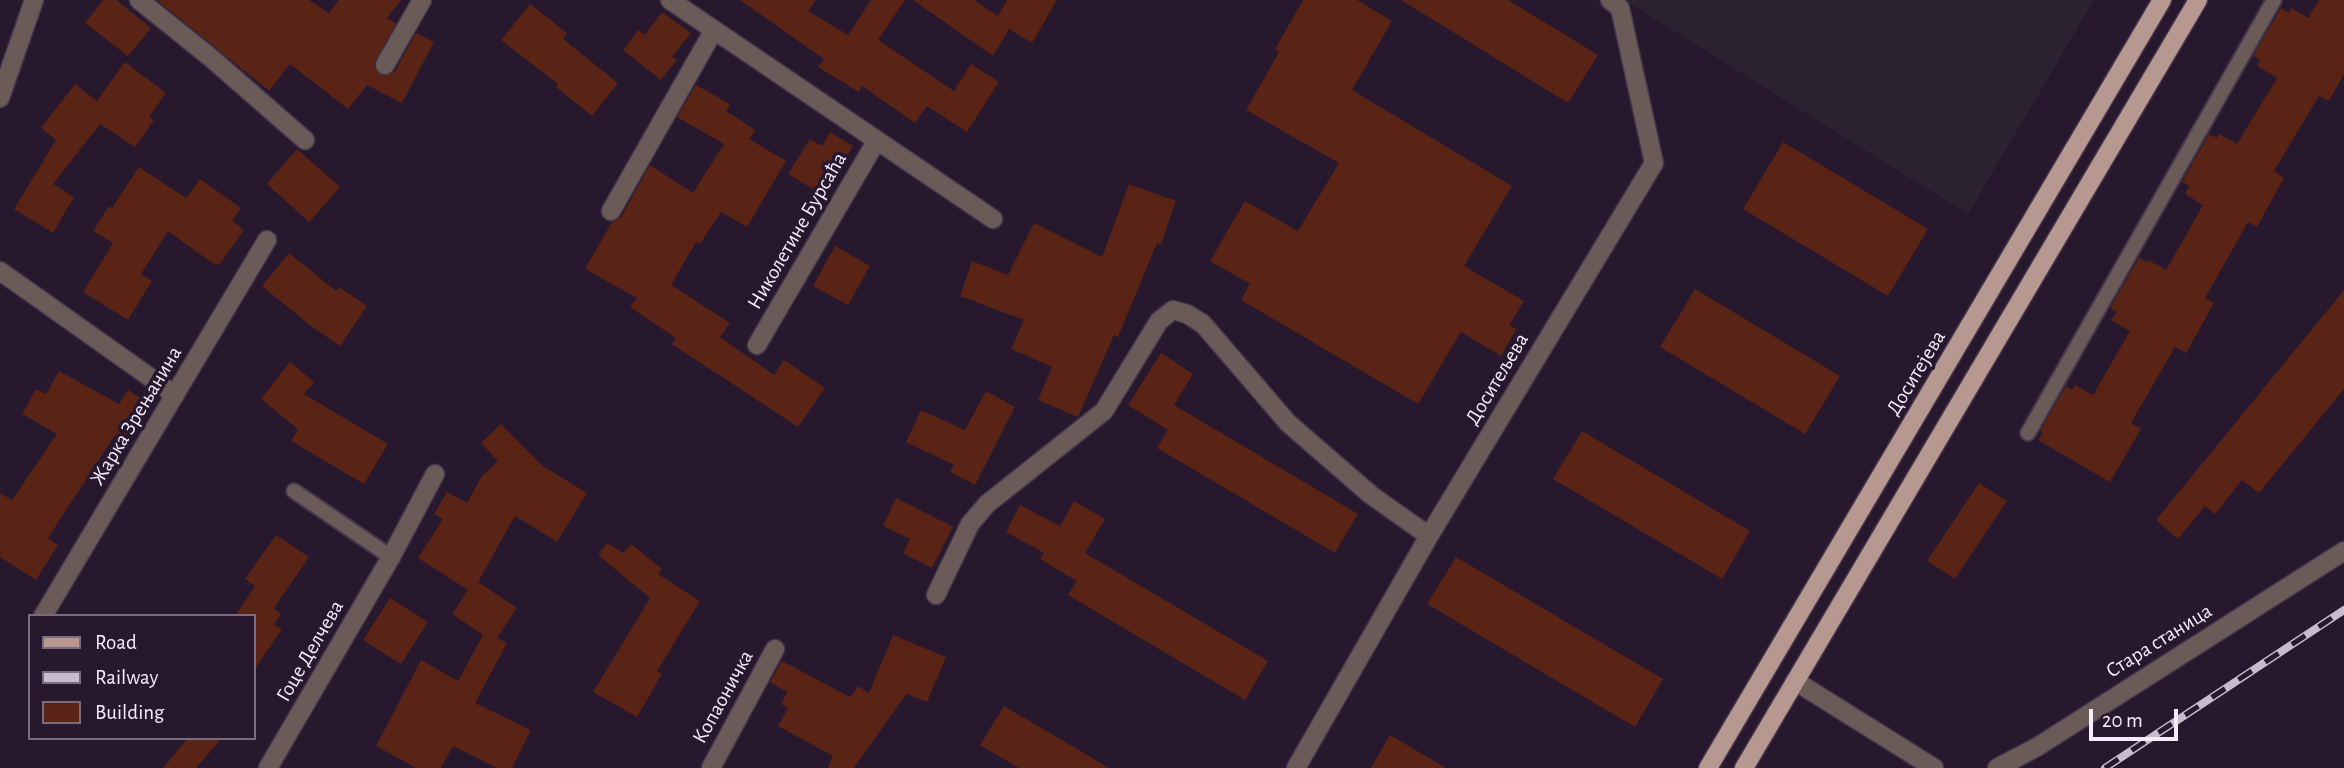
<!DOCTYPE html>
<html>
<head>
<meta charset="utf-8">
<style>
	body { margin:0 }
	#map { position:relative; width:2344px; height:768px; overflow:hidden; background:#27182e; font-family:"Alegreya Sans",sans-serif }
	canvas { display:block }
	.legend { position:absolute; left:28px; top:614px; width:228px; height:126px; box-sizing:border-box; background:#27182e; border:2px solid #7a6c80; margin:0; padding:9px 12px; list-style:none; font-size:21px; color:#f6ebfa }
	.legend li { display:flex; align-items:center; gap:14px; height:35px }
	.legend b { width:35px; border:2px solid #7a6c80 }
	.scale { position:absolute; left:2089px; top:709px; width:89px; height:32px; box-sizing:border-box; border:4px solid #f6ebfa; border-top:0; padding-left:9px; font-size:21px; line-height:24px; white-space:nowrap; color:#f6ebfa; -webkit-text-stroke:5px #27182e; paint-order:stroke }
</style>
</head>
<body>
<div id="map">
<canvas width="2344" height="768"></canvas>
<ul class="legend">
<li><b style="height:9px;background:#b69890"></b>Road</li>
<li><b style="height:9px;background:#c8bccc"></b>Railway</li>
<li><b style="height:19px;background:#592315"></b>Building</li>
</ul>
<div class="scale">20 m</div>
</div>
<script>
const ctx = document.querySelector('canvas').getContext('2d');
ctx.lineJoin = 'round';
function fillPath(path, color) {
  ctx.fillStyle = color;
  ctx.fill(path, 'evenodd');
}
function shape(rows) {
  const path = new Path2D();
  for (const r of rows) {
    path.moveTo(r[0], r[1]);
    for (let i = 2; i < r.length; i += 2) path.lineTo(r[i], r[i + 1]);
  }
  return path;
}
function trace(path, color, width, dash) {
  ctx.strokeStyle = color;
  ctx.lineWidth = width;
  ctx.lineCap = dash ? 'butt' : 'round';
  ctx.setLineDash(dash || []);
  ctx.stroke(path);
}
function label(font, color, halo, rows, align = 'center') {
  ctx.font = font + ' "Alegreya Sans",sans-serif';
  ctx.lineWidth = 7;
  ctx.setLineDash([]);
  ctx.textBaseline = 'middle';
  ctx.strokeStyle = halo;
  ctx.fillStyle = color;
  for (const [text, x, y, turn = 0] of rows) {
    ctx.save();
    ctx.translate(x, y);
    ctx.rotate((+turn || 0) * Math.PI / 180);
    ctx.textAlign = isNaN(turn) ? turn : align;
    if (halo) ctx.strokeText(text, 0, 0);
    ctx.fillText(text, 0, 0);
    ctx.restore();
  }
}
fillPath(shape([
	[1624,0,2094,0,1968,214]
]), '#2b2231');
fillPath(shape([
	[103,0,116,0,151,28,128,56,85,23],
	[157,0,309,0,329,13,339,0,401,0,387,18,396,23,374,64,376,71,384,76,395,71,416,33,434,42,402,103,367,85,348,109,290,64,269,91],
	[740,0,816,0,808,11,848,35,871,0,905,0,878,40,954,91,971,64,999,82,967,132,927,106,915,123,862,86,859,92,818,67,824,59],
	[913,0,974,0,998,16,1007,0,1057,0,1032,43,1009,29,993,56],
	[1303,0,1357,0,1392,21,1352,90,1512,186,1464,266,1524,301,1509,325,1516,329,1501,356,1461,332,1418,404,1241,300,1250,284,1210,261,1245,201,1298,231,1339,163,1246,110,1279,52,1275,49],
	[1401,0,1508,0,1598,55,1568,103],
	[2319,0,2344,0,2344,74,2329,101,2319,96,2274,171,2284,178,2257,227,2248,222,2205,298,2214,303,2186,353,2175,347,2131,423,2141,429,2110,482,2038,440,2043,432,2040,431,2066,386,2072,390,2075,385,2093,395,2130,331,2111,320,2117,312,2110,308,2139,258,2147,262,2148,260,2166,270,2203,205,2185,194,2189,186,2182,182,2209,134,2217,138,2219,134,2237,144,2277,78,2257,66,2260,60,2253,56,2281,8,2289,13,2291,8,2308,18],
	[530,4,567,33,563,39,618,83,592,116,556,87,558,84,501,40],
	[662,12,691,33,672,57,677,60,661,80,623,50,638,30,645,35],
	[125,62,166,93,149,117,154,120,135,147,100,124,53,184,74,197,53,233,14,209,56,140,41,128,75,84,97,101],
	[696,85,730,104,726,111,755,130,749,139,786,161,747,227,721,212,700,244,696,242,671,285,730,323,720,337,774,375,784,360,825,388,798,427,672,344,676,338,630,307,637,298,585,269,612,222,621,217,650,165,693,193,724,144,677,117],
	[830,132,853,146,823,195,788,174,810,139,822,146],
	[1783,142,1928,229,1888,296,1743,209],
	[297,149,340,187,309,222,267,184],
	[139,167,186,198,200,179,241,208,232,221,244,230,219,265,216,263,215,265,168,231,141,274,152,281,128,320,83,292,113,243,93,231,109,206,112,208],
	[1129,184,1176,201,1161,244,1157,243,1118,337,1114,335,1078,417,1038,400,1052,367,1011,349,1024,320,960,296,972,261,1008,275,1034,223,1102,257],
	[835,246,870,266,848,305,813,286],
	[289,253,336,291,339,287,367,306,340,346,311,326,262,286],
	[1695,289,1840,376,1805,434,1660,347],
	[2344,290,2344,389,2259,493,2242,480,2215,514,2205,506,2178,539,2156,520],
	[1161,353,1193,374,1174,405,1358,514,1335,553,1157,448,1168,430,1128,405],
	[290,362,314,382,304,394,388,444,364,484,291,441,298,429,261,399],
	[59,371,119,404,128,390,150,404,125,442,115,435,48,538,58,545,36,580,0,557,0,493,12,500,57,434,22,414,36,389,46,394],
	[986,391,1015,407,975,485,950,472,954,465,906,442,921,410,965,430],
	[501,424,543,466,587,493,557,542,515,516,478,582,517,608,497,638,507,643,475,703,531,730,512,768,497,768,453,746,441,768,416,768,376,746,421,660,458,681,483,635,452,614,468,590,418,558,443,519,434,514,447,492,467,503,482,476,498,461,481,443],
	[1582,431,1750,531,1722,579,1553,479],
	[1979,483,2007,501,1955,579,1927,561],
	[896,498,953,527,932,568,903,553,910,539,883,526],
	[1074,501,1105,519,1085,553,1268,661,1245,700,1068,595,1077,581,1040,559,1044,553,1006,532,1020,505,1060,526],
	[276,535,309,557,274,608,281,614,274,624,282,629,254,670,254,616,235,616,255,586,245,579],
	[607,543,623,553,631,544,662,569,658,574,700,601,657,671,662,674,637,717,593,692,650,598,598,555],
	[1456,557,1663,679,1635,727,1427,604],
	[390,598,428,622,401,664,363,640],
	[893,635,946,657,927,702,906,694,854,768,828,768,833,756,778,726,788,708,781,704,787,692,770,682,782,661,850,697,858,686,869,693],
	[1004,706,1062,740,1109,768,1019,768,980,745],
	[1390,735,1446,768,1371,768],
	[188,738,222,738,196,768,163,768]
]), '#592315');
const lane = shape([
	[2028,433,2274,0],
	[294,491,391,557]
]);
const street = shape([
	[139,0,210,57,305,140],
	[670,0,993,219],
	[385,65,422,0],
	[0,98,34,0],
	[611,211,714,30],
	[0,271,175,395],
	[757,345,877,140],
	[936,595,970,524,987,504,1104,411,1159,321,1173,310,1187,314,1203,324,1288,423,1371,495,1429,536],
	[43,616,267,240],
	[1795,681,1934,768],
	[268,768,391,557,435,474],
	[711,768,775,649],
	[1296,768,1429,536,1654,163,1620,8,1610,0],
	[1997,768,2037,747,2344,551]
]);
const primary = shape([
	[1708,768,2162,0],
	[1744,768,2198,0]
]);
trace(lane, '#44364b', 18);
trace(street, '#44364b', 21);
trace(primary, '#44364b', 21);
trace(lane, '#6a5b58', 14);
trace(street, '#6a5b58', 18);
trace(primary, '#b69890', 18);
const rail = shape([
	[2105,768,2344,610]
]);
trace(rail, '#c8bccc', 8);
trace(rail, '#27182e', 5, [16]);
label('21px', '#f6ebfa', '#27182e', [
	["Николетине Бурсаћа",797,231,-60],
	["Доситејева",1916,373,-59],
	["Доситељева",1497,379,-59],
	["Жарка Зрењанина",136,416,-59],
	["Стара станица",2159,641,-32],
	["Гоце Делчева",310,651,-60],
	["Копаоничка",723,697,-61]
]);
</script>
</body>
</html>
